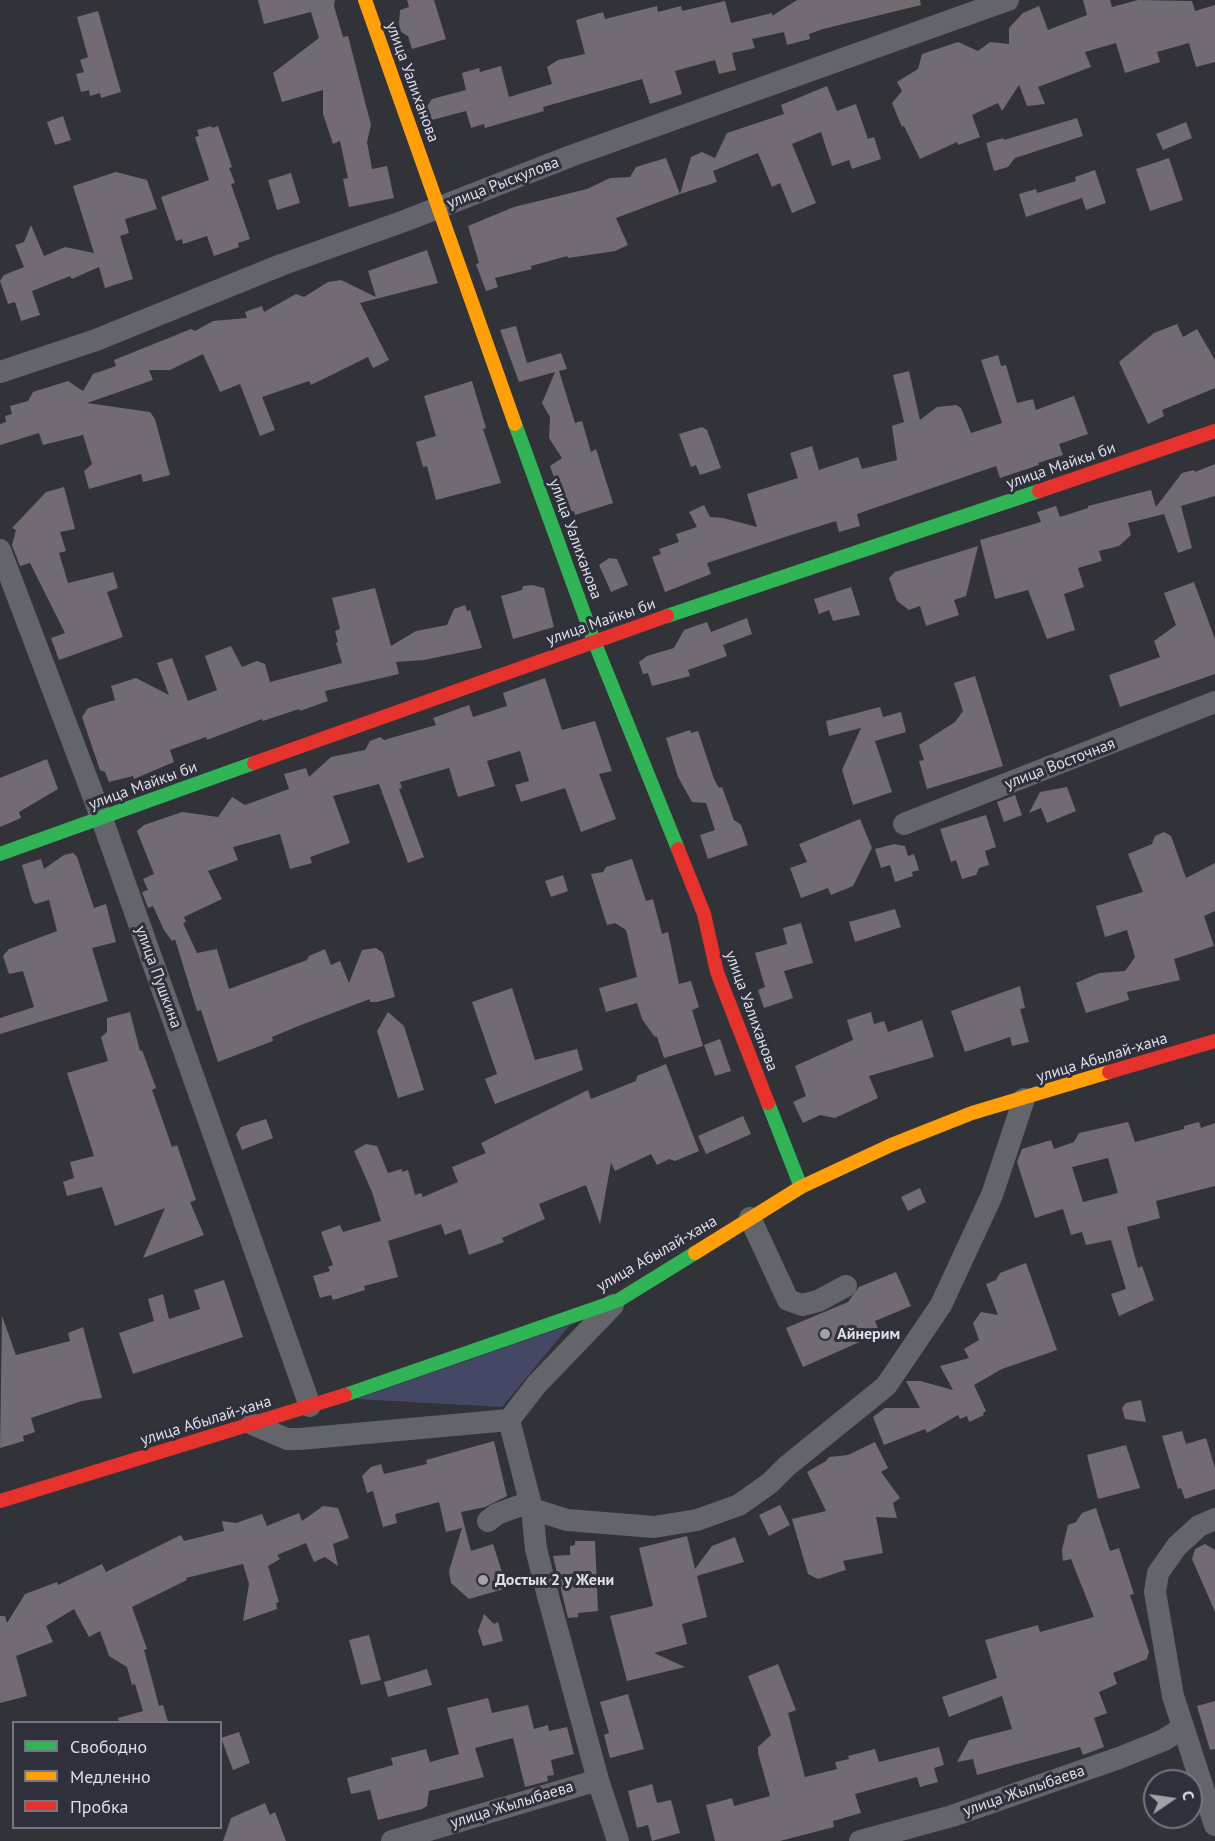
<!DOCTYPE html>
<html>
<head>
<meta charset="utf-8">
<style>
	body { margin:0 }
	#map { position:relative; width:1215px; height:1841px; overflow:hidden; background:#323339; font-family:"PT Sans",sans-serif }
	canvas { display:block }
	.legend { position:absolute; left:12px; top:1721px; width:210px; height:108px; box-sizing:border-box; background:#2f303c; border:2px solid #757680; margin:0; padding:8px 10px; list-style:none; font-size:18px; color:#dedfe7 }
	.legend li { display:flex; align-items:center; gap:12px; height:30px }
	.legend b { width:30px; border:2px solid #757680 }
	.north { position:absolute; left:1143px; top:1769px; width:60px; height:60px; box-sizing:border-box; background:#2f303c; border:2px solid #757680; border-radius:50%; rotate:77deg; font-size:16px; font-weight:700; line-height:24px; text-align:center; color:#dedfe7 }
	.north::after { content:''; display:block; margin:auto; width:21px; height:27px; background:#a2a3aa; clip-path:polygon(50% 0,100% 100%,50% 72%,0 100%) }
</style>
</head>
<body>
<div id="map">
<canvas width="1215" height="1841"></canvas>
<ul class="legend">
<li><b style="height:8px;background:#30b455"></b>Свободно</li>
<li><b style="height:8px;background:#ff9f0a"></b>Медленно</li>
<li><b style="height:8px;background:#e5322d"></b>Пробка</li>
</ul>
<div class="north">С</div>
</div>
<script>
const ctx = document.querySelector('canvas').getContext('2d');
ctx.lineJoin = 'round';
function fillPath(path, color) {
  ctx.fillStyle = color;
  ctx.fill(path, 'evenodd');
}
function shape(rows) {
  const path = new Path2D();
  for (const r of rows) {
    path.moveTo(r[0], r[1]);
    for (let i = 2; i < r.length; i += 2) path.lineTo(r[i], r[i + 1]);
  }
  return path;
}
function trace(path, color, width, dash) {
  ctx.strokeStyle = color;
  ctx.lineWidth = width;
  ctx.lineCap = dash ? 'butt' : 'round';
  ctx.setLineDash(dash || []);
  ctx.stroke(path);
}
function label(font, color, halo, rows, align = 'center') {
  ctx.font = font + ' "PT Sans",sans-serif';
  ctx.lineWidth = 6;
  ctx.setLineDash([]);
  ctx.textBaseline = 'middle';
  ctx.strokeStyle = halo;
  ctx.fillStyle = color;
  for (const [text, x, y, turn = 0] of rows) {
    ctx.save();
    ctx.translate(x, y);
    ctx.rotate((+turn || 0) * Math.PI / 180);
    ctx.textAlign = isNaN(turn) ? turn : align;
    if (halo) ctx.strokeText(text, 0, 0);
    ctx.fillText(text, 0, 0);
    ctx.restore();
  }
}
fillPath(shape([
	[570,1325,502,1407,356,1399]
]), '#454864');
fillPath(shape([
	[258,0,335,0,334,6,343,37,348,36,371,125,367,142,372,169,387,166,394,198,349,207,343,179,348,178,340,141,333,144,323,114,323,90,282,102,273,73,319,38,311,12,264,24],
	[407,0,434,0,446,39,412,49,408,36,401,32,399,24,400,10,409,7],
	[797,0,920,0,921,5,823,29,809,34,810,39,787,45,784,32,752,39,755,48,732,53,736,70,719,74,715,60,675,71,682,94,650,104,642,79,543,107,544,111,485,128,484,124,471,128,466,111,428,121,426,116,425,110,432,99,466,90,462,73,479,68,480,72,501,66,509,97,552,84,547,67,558,60,585,54,576,20,603,12,605,19,657,6,658,12,681,6,682,11,725,1,731,23,772,13,772,16],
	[1083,0,1110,0,1112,7,1138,0,1192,1,1195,11,1215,5,1215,62,1196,67,1189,43,1157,52,1160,62,1125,73,1116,43,1085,52,1091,67,1038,87,1045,104,1027,106,1019,85,1002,111,998,103,972,115,980,137,958,145,957,142,920,159,904,126,902,127,892,103,902,91,897,82,918,69,922,54,958,42,978,51,990,42,1009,44,1009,28,1023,13,1039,6,1048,30,1087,15],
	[98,11,121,92,101,98,100,93,90,96,89,90,81,92,76,74,84,72,80,60,88,57,77,17],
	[827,86,837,111,856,104,868,139,874,137,881,159,852,169,849,160,832,166,821,132,792,144,816,203,792,213,780,183,772,187,758,153,713,171,717,182,680,194,691,157,702,152,715,158,727,133,784,114,781,105],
	[63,116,71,140,55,145,47,122],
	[1077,118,1083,136,1015,158,1008,167,994,171,986,143,1003,138,1004,140],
	[1186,122,1192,138,1163,150,1156,134],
	[211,126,212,128,218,126,232,167,229,168,235,183,231,184,250,239,238,243,239,247,214,256,207,236,183,244,182,239,176,241,161,197,209,180,195,137,199,136,197,130],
	[666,158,680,194,616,218,628,245,615,251,568,258,567,256,531,266,532,269,495,278,498,287,486,291,476,264,479,263,468,226,514,207,587,189,610,178,630,177,636,167],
	[1169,158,1183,200,1150,211,1136,169],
	[1095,170,1106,203,1086,210,1082,198,1026,217,1019,194,1036,189,1037,193,1076,181,1075,177],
	[116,172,147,180,157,209,125,219,129,233,120,236,133,279,105,288,99,267,72,279,70,276,32,291,40,315,21,321,15,302,8,304,0,281,4,275,24,267,15,245,24,242,31,225,44,256,65,247,94,253,73,186],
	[291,173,300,203,277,210,268,180],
	[427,250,438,283,360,303,389,360,373,368,368,357,311,385,309,381,262,397,275,430,260,436,240,384,220,392,203,354,170,370,149,370,153,380,87,403,150,412,155,419,170,475,143,482,141,474,89,489,84,471,92,464,83,435,43,445,39,433,0,445,0,424,6,422,5,416,12,414,10,406,28,401,33,392,68,381,83,391,93,374,116,366,114,360,191,329,195,331,213,321,247,318,245,312,262,306,264,312,296,294,304,297,328,282,341,280,376,297,368,271],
	[1177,324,1183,337,1197,329,1215,360,1215,388,1162,410,1164,416,1148,424,1119,362,1154,333],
	[516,326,527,363,561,353,567,369,559,371,575,423,582,421,591,452,596,449,613,503,575,515,574,511,567,513,550,466,562,458,549,438,550,417,542,403,555,372,519,382,500,330],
	[998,355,1001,366,1006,365,1017,403,1033,399,1036,410,1074,396,1088,434,1059,444,1063,455,1038,463,1039,465,1000,478,996,466,857,514,860,526,839,532,836,521,788,536,707,563,711,574,665,592,652,557,661,554,659,549,679,542,676,534,697,527,689,512,704,505,710,517,723,518,757,527,747,494,798,478,790,453,812,446,819,470,858,457,862,469,897,460,892,426,904,422,893,375,909,371,920,420,937,407,956,405,961,408,971,433,1002,423,981,360],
	[472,381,486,428,483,429,501,483,436,500,427,466,423,467,416,442,436,436,424,396],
	[702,427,707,430,721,468,700,475,696,465,691,467,679,434],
	[1215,464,1215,496,1181,506,1192,548,1178,553,1164,514,1128,523,1131,535,1119,546,1099,551,1102,561,1078,568,1084,587,1064,594,1075,630,1047,639,1028,590,995,599,980,540,1041,522,1037,512,1056,506,1060,517,1088,508,1088,506,1151,490,1156,507,1182,473,1194,470,1195,472],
	[64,487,75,529,60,532,66,551,59,553,68,583,113,572,118,588,107,592,123,637,59,660,51,638,65,633,30,563,20,566,12,545,16,530,12,528,46,492],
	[978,546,966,596,954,600,959,615,926,626,920,606,909,610,897,601,889,578,895,572],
	[609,558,617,559,628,585,611,592,599,565],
	[1194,582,1215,639,1215,674,1120,707,1109,675,1160,657,1154,641,1176,625,1164,593],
	[532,585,544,588,554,627,513,639,501,596,522,590,523,586],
	[851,587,860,615,833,621,829,610,819,614,814,599],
	[375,588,391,646,416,631,447,625,454,609,465,605,467,611,470,610,482,648,424,660,396,662,399,674,325,691,328,701,300,711,299,709,263,721,262,719,207,740,206,737,170,750,174,762,134,779,133,776,109,782,105,772,100,770,82,717,88,708,115,700,111,686,136,678,169,695,157,663,172,658,188,701,217,690,205,656,231,646,242,667,257,661,265,664,270,682,342,663,336,643,338,642,335,631,340,629,332,598],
	[747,618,752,634,723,645,727,656,688,670,690,676,652,686,648,673,643,674,639,662,647,656,674,648,684,630,707,622,711,632],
	[975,676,1003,766,927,789,919,761,924,760,919,745,955,722,963,711,954,683],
	[545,678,562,730,595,721,612,771,599,774,616,819,581,832,565,788,521,802,515,785,529,781,520,751,487,761,495,786,458,797,449,768,400,782,402,788,399,789,424,857,408,863,379,784,333,796,350,843,310,857,312,863,290,869,280,834,233,847,238,860,208,871,222,899,184,917,186,922,183,923,197,953,217,949,229,989,307,960,309,956,325,949,331,965,340,961,349,983,362,950,376,948,383,953,395,997,377,1002,370,1002,370,999,301,1025,272,1037,273,1041,218,1062,201,1010,197,1011,175,939,172,941,164,930,153,906,148,908,142,892,148,890,143,879,154,874,137,831,144,825,182,812,218,817,232,797,245,805,289,789,284,774,306,768,309,777,331,757,365,750,370,741,380,737,384,740,436,725,433,718,469,705,473,717,507,706,503,693],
	[880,707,883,717,901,712,906,732,875,741,892,792,853,805,842,770,861,728,829,736,826,721],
	[690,730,691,733,698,731,714,779,719,788,722,787,734,820,741,825,748,845,708,859,700,835,715,830,706,803,692,802,678,777,666,738],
	[47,759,58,789,19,812,21,818,0,827,0,778],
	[1067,787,1076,811,1047,823,1041,808,1029,813,1040,792],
	[1015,795,1022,815,1004,822,997,802],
	[986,815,996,847,985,851,989,865,979,868,976,875,962,879,956,860,951,862,940,829],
	[860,819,872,848,853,886,831,895,828,888,801,898,790,868,807,862,799,844],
	[1164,832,1171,836,1186,878,1215,863,1215,911,1204,916,1214,946,1174,959,1180,980,1127,992,1129,1000,1086,1013,1076,983,1099,973,1125,971,1135,957,1127,930,1105,937,1096,906,1143,892,1128,854,1152,844,1155,836],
	[894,844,905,846,908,856,914,854,919,870,912,872,913,876,895,882,890,865,881,868,875,849],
	[73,853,77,857,94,908,106,904,116,942,92,948,108,1001,0,1034,0,1018,34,1007,23,971,9,974,3,956,9,949,57,931,49,900,35,904,32,900,22,865,41,859,44,869,64,855],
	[632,859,646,901,653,899,662,934,668,932,679,984,691,981,699,1007,692,1010,703,1046,664,1058,657,1037,654,1036,642,1019,637,1003,606,1012,599,988,637,977,626,930,615,923,607,925,591,874,603,872,606,867],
	[563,875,568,891,551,897,545,881],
	[895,909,901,927,855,942,849,922],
	[801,923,813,963,784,971,793,998,764,1008,758,990,765,987,755,953,787,944,783,928],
	[1020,986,1025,1008,1020,1009,1029,1042,1012,1046,1010,1037,965,1052,951,1011],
	[512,988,535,1060,577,1049,583,1070,495,1104,485,1079,497,1074,472,1002],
	[130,1012,140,1051,142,1050,156,1088,152,1090,172,1147,177,1145,196,1200,190,1202,204,1235,143,1258,165,1208,115,1226,102,1187,67,1196,63,1182,74,1178,70,1162,94,1156,67,1073,108,1061,101,1037,107,1032,107,1018],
	[388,1012,404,1026,424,1090,398,1098,377,1031],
	[871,1012,874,1024,884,1021,888,1032,922,1020,934,1057,869,1076,878,1098,835,1118,820,1115,803,1123,793,1102,806,1096,795,1066,853,1040,847,1020],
	[720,1039,731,1071,715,1076,704,1045],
	[666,1064,699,1151,675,1161,669,1159,657,1165,651,1154,615,1171,611,1163,600,1224,586,1185,539,1204,545,1219,502,1238,504,1242,469,1255,461,1229,445,1235,441,1224,388,1241,398,1277,364,1286,365,1290,333,1300,331,1295,320,1298,313,1276,330,1271,328,1267,333,1265,321,1232,340,1225,343,1232,381,1221,372,1192,354,1151,366,1144,377,1146,388,1173,402,1169,402,1172,408,1170,415,1195,421,1193,423,1197,458,1182,452,1167,486,1153,481,1143,588,1090,591,1099,636,1081,637,1076],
	[743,1116,751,1134,706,1154,698,1136],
	[266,1119,273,1138,242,1150,236,1134,241,1127],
	[1128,1122,1135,1142,1184,1129,1184,1126,1199,1122,1201,1128,1215,1123,1215,1186,1156,1201,1160,1218,1127,1227,1138,1268,1142,1266,1154,1300,1119,1316,1111,1294,1126,1289,1111,1240,1086,1245,1082,1232,1071,1235,1063,1209,1035,1218,1017,1162,1022,1149,1051,1140,1054,1149,1074,1142,1079,1133],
	[1108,1158,1118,1193,1083,1202,1072,1167],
	[920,1188,926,1202,908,1211,901,1197],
	[1026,1263,1057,1350,1002,1369,974,1385,986,1411,983,1413,984,1415,969,1422,967,1416,960,1419,958,1415,927,1433,925,1429,884,1445,873,1417,885,1408,920,1408,906,1381,920,1381,953,1390,940,1366,969,1358,964,1349,979,1340,973,1323,981,1312,998,1315,986,1284,996,1280,1000,1273],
	[896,1272,911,1306,875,1321,880,1333,803,1367,786,1328,848,1302,859,1287],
	[224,1280,243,1337,133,1374,119,1333,154,1321,148,1299,163,1294,169,1319,200,1309,194,1290],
	[2,1316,16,1355,70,1341,68,1333,83,1327,102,1398,82,1401,31,1418,35,1432,23,1436,24,1441,0,1448],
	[1141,1400,1146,1422,1125,1419,1122,1408,1126,1403],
	[1182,1431,1186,1444,1206,1438,1215,1468,1215,1489,1185,1499,1181,1488,1178,1489,1162,1436],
	[494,1441,507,1496,485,1507,461,1512,471,1551,493,1544,507,1588,469,1599,451,1583,449,1571,462,1528,446,1532,439,1502,395,1514,397,1523,383,1527,373,1491,367,1493,362,1476,371,1467,381,1464,384,1474,427,1464,426,1460],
	[875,1442,888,1468,881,1472,900,1498,893,1503,897,1518,876,1517,883,1553,843,1561,846,1570,818,1579,808,1574,792,1519,826,1511,807,1472,826,1461,829,1457,848,1455],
	[1126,1445,1140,1488,1098,1499,1087,1455],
	[780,1505,790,1525,769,1536,759,1515],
	[323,1506,338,1508,349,1538,333,1544,338,1566,325,1557,314,1562,306,1543,277,1555,280,1559,268,1566,279,1602,276,1603,277,1609,243,1621,249,1584,243,1564,186,1578,187,1580,132,1607,147,1649,144,1650,159,1706,163,1705,168,1722,119,1722,118,1718,143,1711,135,1684,132,1685,127,1667,109,1656,100,1631,89,1637,74,1609,46,1626,53,1642,16,1656,27,1696,0,1703,0,1616,5,1616,7,1623,25,1594,57,1582,58,1585,102,1564,106,1572,181,1535,184,1541,224,1531,222,1521,236,1523,262,1514,267,1526,299,1513,302,1521],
	[1096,1508,1110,1551,1119,1548,1134,1594,1130,1595,1149,1652,1147,1659,1113,1673,1117,1684,1099,1692,1107,1713,1094,1718,1104,1747,1083,1755,1080,1747,977,1775,973,1759,957,1762,969,1740,1012,1729,1002,1696,949,1717,942,1697,997,1678,985,1640,1038,1625,1040,1632,1094,1617,1071,1559,1063,1561,1062,1550,1068,1525,1076,1522,1082,1513],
	[687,1536,695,1569,712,1546,735,1537,744,1562,697,1576,707,1617,682,1624,687,1644,654,1653,685,1667,627,1681,610,1616,653,1606,639,1548],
	[575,1541,595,1541,598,1611,578,1613,578,1617,568,1618,553,1556,570,1555,570,1546,575,1545],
	[1205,1544,1215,1550,1215,1612,1192,1559,1195,1549],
	[484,1614,494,1624,498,1622,503,1641,483,1646,478,1631],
	[369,1635,381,1680,361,1685,349,1640],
	[778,1664,796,1710,788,1713,805,1777,837,1769,835,1762,849,1759,848,1756,875,1749,879,1762,939,1747,944,1765,934,1768,938,1782,920,1787,917,1777,855,1794,861,1813,833,1821,834,1827,780,1841,715,1841,706,1805,732,1798,734,1806,770,1796,758,1753,758,1747,771,1735,748,1676],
	[427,1669,432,1685,388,1697,384,1682],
	[628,1694,644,1749,610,1758,604,1735,609,1733,600,1702],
	[488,1698,492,1713,528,1705,534,1729,548,1725,549,1731,567,1727,574,1754,551,1760,554,1775,547,1776,548,1781,525,1787,513,1738,475,1748,484,1777,429,1791,427,1806,422,1809,378,1820,370,1790,351,1794,347,1778,393,1765,391,1758,426,1749,430,1762,459,1754,447,1708],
	[1215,1701,1215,1749,1210,1750,1197,1706],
	[239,1732,250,1763,233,1770,221,1738],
	[652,1784,657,1803,671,1800,680,1833,652,1841,648,1825,637,1828,628,1791],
	[265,1803,270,1815,275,1812,286,1841,223,1841,231,1818]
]), '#726b73');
trace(shape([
	[0,372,96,340,281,265,407,220,571,156,1008,0],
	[0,550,102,819,310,1406],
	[904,824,1215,702],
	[750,1218,788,1300,802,1305,818,1301,846,1286],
	[509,1420,532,1509,536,1549,548,1596,598,1780,618,1841],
	[252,1424,287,1439,300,1439,509,1420,537,1384,613,1305],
	[532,1509,567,1520,654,1527,697,1520,739,1505,770,1483,787,1466,886,1386,941,1305,992,1195,1024,1099],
	[1215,1519,1199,1526,1177,1546,1158,1573,1155,1592,1173,1696,1215,1825],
	[488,1521,497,1514,530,1502],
	[392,1841,598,1780],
	[860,1841,952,1816,1119,1758,1164,1740,1182,1728]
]), '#64656b', 22);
trace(shape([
	[515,424,594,641,678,849],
	[667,616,1039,491],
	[0,854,254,763],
	[768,1103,801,1187],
	[345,1395,619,1300,695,1253]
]), '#30b455', 14);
trace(shape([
	[365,0,515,424],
	[695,1253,801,1187,891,1145,972,1113,1109,1072]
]), '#ff9f0a', 14);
trace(shape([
	[1039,491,1215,431],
	[254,763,667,616],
	[678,849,704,914,717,972,768,1103],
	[1109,1072,1215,1041],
	[0,1501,345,1395]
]), '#e5322d', 14);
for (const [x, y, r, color] of [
	[825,1334,6,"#a2a3aa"],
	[483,1580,6,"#a2a3aa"]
]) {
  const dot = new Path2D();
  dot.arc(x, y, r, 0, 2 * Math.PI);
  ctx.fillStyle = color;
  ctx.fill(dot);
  trace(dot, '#2f303c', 2);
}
label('16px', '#dedfe7', '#2f303c', [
	["улица Уалиханова",412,82,70],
	["улица Рыскулова",503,183,-21],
	["улица Майкы би",1061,466,-19],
	["улица Уалиханова",575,539,70],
	["улица Майкы би",601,622,-19],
	["улица Восточная",1060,764,-21],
	["улица Майкы би",143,786,-20],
	["улица Пушкина",158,977,70],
	["улица Уалиханова",751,1011,70],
	["улица Абылай-хана",1102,1058,-17],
	["улица Абылай-хана",657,1254,-30],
	["улица Абылай-хана",206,1421,-17],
	["улица Жылыбаева",1024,1791,-19],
	["улица Жылыбаева",512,1805,-17]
]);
label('bold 16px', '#dedfe7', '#2f303c', [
	["Айнерим",837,1334],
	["Достык 2 у Жени",495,1580]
], 'left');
</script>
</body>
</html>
